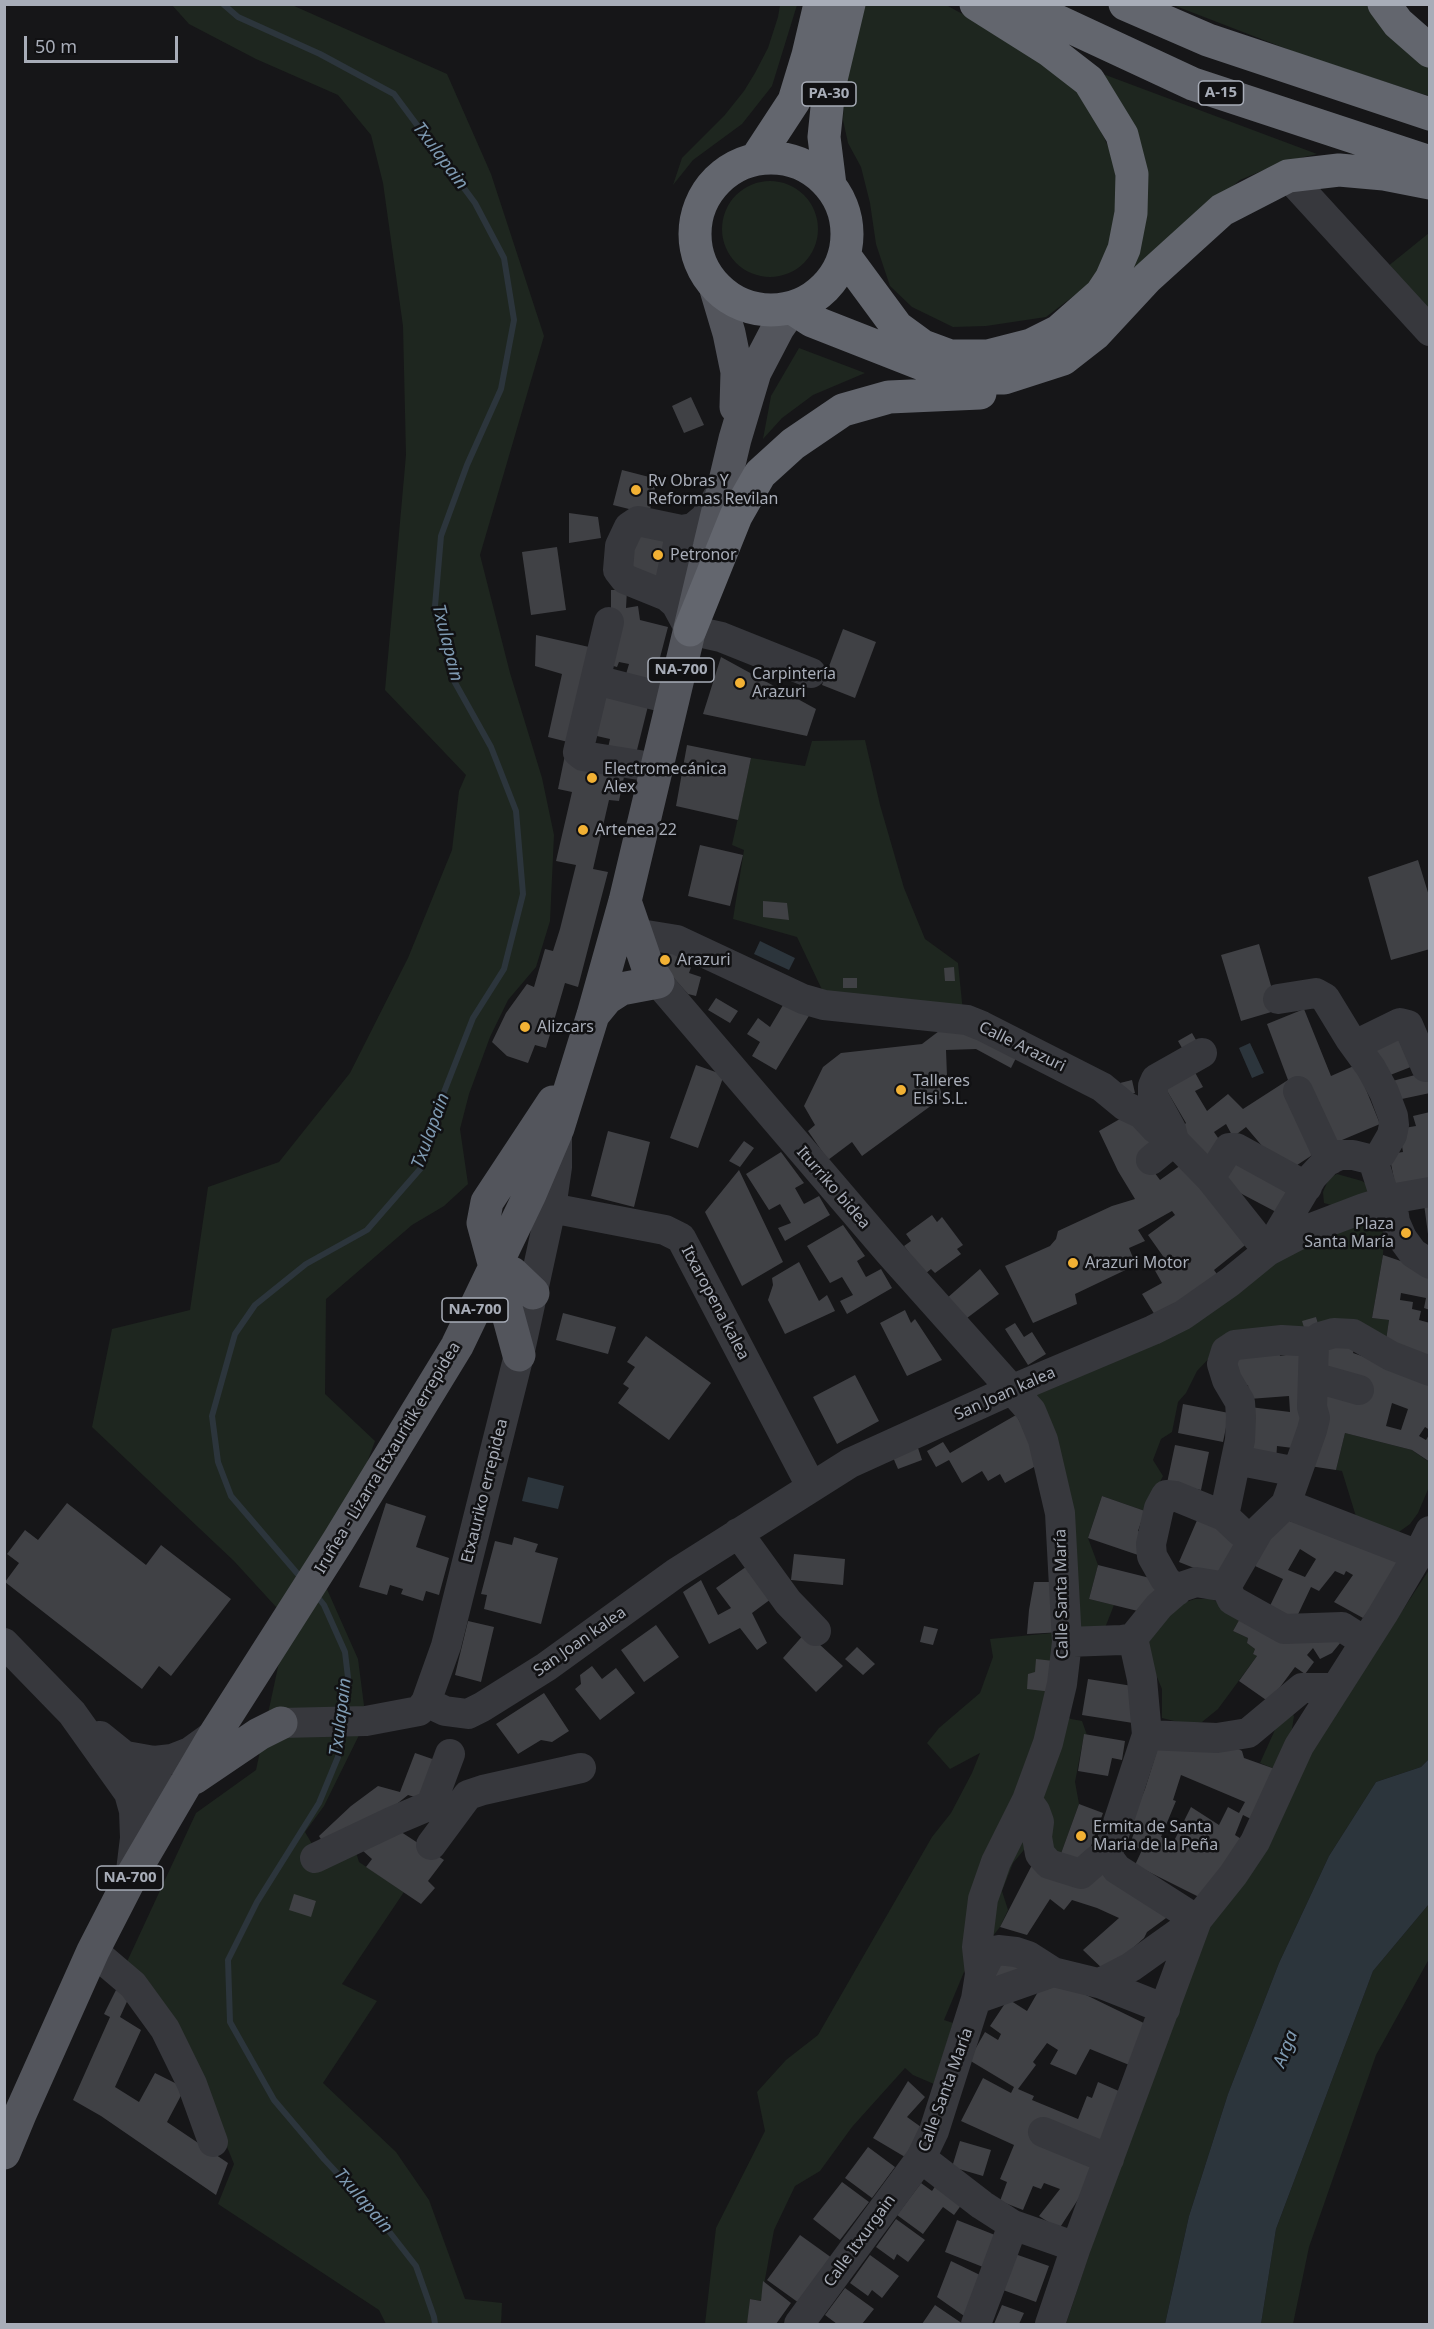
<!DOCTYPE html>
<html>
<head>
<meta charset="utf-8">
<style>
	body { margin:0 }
	#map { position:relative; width:1434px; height:2329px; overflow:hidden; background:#161618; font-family:"Noto Sans",sans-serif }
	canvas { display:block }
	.frame { position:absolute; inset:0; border:6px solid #a8adb8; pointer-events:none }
	.scale { position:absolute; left:24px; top:36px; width:154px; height:27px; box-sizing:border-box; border:3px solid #a8adb8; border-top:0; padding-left:8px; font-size:18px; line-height:21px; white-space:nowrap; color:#a8adb8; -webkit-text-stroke:4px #111113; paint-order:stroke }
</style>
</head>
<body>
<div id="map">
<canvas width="1434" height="2329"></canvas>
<div class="frame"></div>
<div class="scale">50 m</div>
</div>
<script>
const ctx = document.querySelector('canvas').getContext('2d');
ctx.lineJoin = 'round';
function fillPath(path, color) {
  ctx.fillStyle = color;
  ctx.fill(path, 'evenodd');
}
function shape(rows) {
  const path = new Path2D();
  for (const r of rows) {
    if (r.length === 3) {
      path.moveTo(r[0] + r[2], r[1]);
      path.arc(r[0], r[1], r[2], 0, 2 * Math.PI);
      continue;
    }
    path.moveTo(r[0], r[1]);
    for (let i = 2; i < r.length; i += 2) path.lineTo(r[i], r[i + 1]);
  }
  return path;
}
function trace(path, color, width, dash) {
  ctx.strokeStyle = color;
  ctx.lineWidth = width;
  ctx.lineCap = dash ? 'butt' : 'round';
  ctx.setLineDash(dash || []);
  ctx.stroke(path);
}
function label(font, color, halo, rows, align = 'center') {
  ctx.font = font + ' "Noto Sans",sans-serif';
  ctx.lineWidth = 5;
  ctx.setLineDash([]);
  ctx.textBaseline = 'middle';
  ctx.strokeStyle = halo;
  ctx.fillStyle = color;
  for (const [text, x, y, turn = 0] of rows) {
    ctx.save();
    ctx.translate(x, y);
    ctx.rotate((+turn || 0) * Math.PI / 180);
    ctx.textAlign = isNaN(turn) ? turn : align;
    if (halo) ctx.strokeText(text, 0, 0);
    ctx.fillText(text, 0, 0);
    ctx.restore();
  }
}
fillPath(shape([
	[172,5,292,5,447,74,491,174,544,336,480,555,510,673,542,778,554,835,550,921,536,967,508,1000,490,1037,469,1094,460,1129,468,1184,444,1206,412,1225,326,1299,325,1394,375,1441,338,1541,326,1587,358,1659,366,1721,324,1806,305,1832,315,1849,353,1842,359,1862,404,1892,342,1984,377,2001,323,2083,396,2152,429,2200,465,2299,502,2303,501,2324,386,2324,379,2310,218,2204,234,2164,176,2022,125,1966,196,1813,256,1770,288,1620,234,1561,92,1427,112,1329,190,1310,208,1187,279,1162,350,1073,408,958,452,850,459,791,466,775,385,690,406,455,403,326,383,183,371,135,338,95,256,59,189,24],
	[780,5,797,5,772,86,742,124,693,160,673,185,682,158,724,116,744,91,755,73,768,48,778,17],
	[861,5,946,5,1012,41,1081,92,1094,116,1113,157,1122,197,1100,276,1046,317,986,326,953,327,912,307,890,286,876,244,870,203,861,167,848,143,843,120,846,61],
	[1173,5,1372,5,1429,66,1429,96,1305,56],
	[1103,74,1317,154,1283,162,1240,180,1130,273],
	[770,229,48],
	[1429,233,1429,320,1387,267],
	[799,348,865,373,813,395,782,418,763,439,771,396],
	[865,740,880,805,904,888,925,939,958,963,963,1012,825,996,797,937,733,919,744,850,732,845,751,758,805,766,812,741],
	[1337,1174,1362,1181,1374,1189,1335,1206,1324,1203,1323,1192,1329,1178],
	[1385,1212,1383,1255,1372,1318,1389,1320,1385,1347,1320,1330,1316,1317,1306,1334,1231,1335,1197,1371,1186,1393,1178,1402,1172,1432,1161,1439,1153,1460,1163,1476,1145,1511,1102,1496,1088,1538,1098,1565,1089,1599,1114,1605,1103,1633,1072,1636,1033,1391,1266,1263],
	[1345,1433,1412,1450,1429,1462,1429,1487,1418,1513,1410,1524,1392,1537,1358,1523,1342,1471,1336,1470],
	[1429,1570,1429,1759,1421,1767,1376,1782,1329,1856,1279,1963,1228,2094,1189,2216,1165,2324,1066,2324,1113,2182,1209,1926,1306,1757],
	[1195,1599,1211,1599,1243,1613,1233,1631,1248,1638,1247,1643,1255,1649,1253,1654,1257,1656,1218,1709,1202,1722,1190,1725,1162,1718,1162,1689,1145,1649,1147,1638,1177,1605],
	[1063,1632,1057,1711,1071,1719,1082,1721,1087,1735,1084,1735,1075,1782,1079,1804,1059,1859,1028,1845,1013,1863,1002,1891,1008,1910,1000,1927,964,1972,944,2020,953,2023,934,2084,913,2075,905,2068,852,2127,820,2171,795,2186,774,2230,761,2301,750,2299,748,2324,705,2324,716,2228,765,2131,757,2092,786,2060,818,2035,932,1837,951,1813,972,1773,980,1753,950,1769,927,1743,939,1728,980,1693,993,1657,990,1639],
	[1289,1711,1294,1716,1292,1729,1275,1769,1260,1763,1283,1712],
	[1429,1904,1429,1959,1376,2055,1309,2247,1293,2324,1261,2324,1276,2229,1373,1971]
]), '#1e261f');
fillPath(shape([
	[760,941,795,958,789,970,754,954],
	[1250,1043,1264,1073,1252,1078,1239,1048],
	[528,1477,564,1486,558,1509,522,1501],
	[1429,1759,1429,1904,1373,1971,1276,2229,1261,2324,1165,2324,1189,2216,1228,2094,1279,1963,1329,1856,1376,1782,1421,1767]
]), '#2c353c');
trace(shape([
	[223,4,238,17,320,54,394,94,475,203,504,258,514,320,501,389,467,465,441,536,435,606,453,679,491,747,516,811,523,894,504,969,473,1018,444,1092,421,1168,367,1230,306,1264,255,1305,235,1334,212,1416,218,1462,231,1496,302,1579],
	[316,1595,324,1605,345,1652,349,1686,345,1712],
	[342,1728,338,1757,319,1803,257,1902,228,1960,230,2022,274,2100,324,2159,377,2216,416,2266,434,2317,435,2324]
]), '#2c353c', 6);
fillPath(shape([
	[691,397,704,425,684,433,672,406],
	[622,470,657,479,649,514,613,505],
	[569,513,598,517,601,538,569,543],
	[637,528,690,541,680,583,627,570],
	[557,547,566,610,531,615,522,552],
	[611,590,627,590,626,608,638,606,640,620,668,627,652,688,624,681,629,664,619,662,617,667,602,663,611,607],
	[843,629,876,642,855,698,822,685],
	[536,635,598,649,576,744,548,737,562,674,535,666],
	[721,657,816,709,807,736,703,714],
	[598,686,650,698,635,758,607,752,610,739,588,734],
	[687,745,751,758,738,820,676,806],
	[565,755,626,767,619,801,609,800,593,869,608,872,578,987,565,983,546,1048,535,1045,528,1063,507,1056,492,1042,506,1013,527,984,534,987,545,949,553,951,560,929,576,865,556,861,572,792,558,789],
	[700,845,743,855,730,906,688,896],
	[1418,860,1430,899,1430,949,1391,960,1368,877],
	[763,901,787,903,789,920,763,917],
	[672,943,697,951,689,973,701,977,696,996,688,994,661,964,663,955,668,957],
	[1259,944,1278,1010,1241,1021,1221,955],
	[954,967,955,981,945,981,944,968],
	[843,978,857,978,857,988,843,988],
	[716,998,738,1011,730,1023,708,1010],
	[786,1000,810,1014,776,1070,752,1056,760,1042,747,1034,758,1018,770,1027],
	[1304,1009,1331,1076,1356,1065,1380,1124,1323,1148,1285,1173,1246,1127,1233,1137,1226,1124,1214,1132,1225,1148,1206,1164,1180,1129,1186,1123,1163,1084,1192,1067,1203,1087,1195,1091,1207,1111,1228,1094,1243,1109,1288,1080,1267,1024],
	[943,1028,1020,1050,1011,1068,976,1049,946,1050,947,1076,938,1083,943,1097,862,1156,852,1142,828,1160,808,1131,815,1125,804,1106,823,1067,841,1053,922,1044],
	[1409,1032,1421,1063,1380,1079,1368,1048],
	[1192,1033,1200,1047,1186,1055,1178,1041],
	[696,1065,724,1075,698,1148,670,1138],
	[1430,1071,1430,1093,1397,1100,1404,1128,1416,1126,1413,1116,1430,1112,1430,1183,1396,1189,1389,1154,1403,1152,1396,1112,1385,1083],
	[1132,1080,1135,1093,1123,1096,1120,1083],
	[1125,1116,1136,1119,1160,1146,1143,1157,1160,1180,1188,1160,1249,1242,1214,1270,1223,1282,1158,1320,1142,1294,1162,1283,1153,1267,1165,1259,1148,1235,1175,1215,1172,1211,1138,1230,1145,1241,1129,1248,1136,1265,1075,1294,1077,1304,1033,1323,1005,1266,1050,1246,1056,1239,1058,1231,1112,1206,1135,1199,1118,1171,1099,1131],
	[608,1131,650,1142,634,1207,591,1196],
	[744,1141,754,1148,740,1167,729,1161],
	[781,1152,804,1183,795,1188,804,1204,819,1196,830,1215,785,1241,778,1228,791,1223,780,1204,769,1210,746,1174],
	[1235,1153,1292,1184,1278,1213,1221,1183],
	[739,1170,783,1262,742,1286,705,1212],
	[1430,1203,1430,1234,1428,1234,1424,1204],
	[932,1215,937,1222,942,1217,963,1245,957,1249,961,1254,935,1273,931,1269,925,1274,904,1246,911,1241,906,1234],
	[843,1225,865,1256,857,1261,866,1277,881,1269,892,1288,847,1314,840,1301,853,1295,842,1277,830,1283,807,1246],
	[1383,1255,1430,1271,1430,1310,1424,1308,1426,1298,1401,1293,1400,1300,1413,1302,1412,1309,1421,1311,1419,1320,1430,1323,1430,1363,1385,1347,1389,1320,1372,1318],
	[799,1262,819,1301,827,1295,835,1311,785,1334,768,1300,773,1285,772,1278],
	[980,1269,999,1294,963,1321,946,1299],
	[905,1310,911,1323,915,1319,942,1360,907,1376,880,1323],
	[563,1313,616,1327,608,1354,556,1340],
	[1316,1317,1320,1330,1306,1334,1302,1321],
	[1015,1323,1024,1337,1032,1332,1046,1354,1028,1365,1005,1329],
	[646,1336,711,1383,669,1440,618,1403,629,1388,623,1384,635,1367,627,1362],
	[1328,1340,1356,1344,1353,1353,1430,1379,1430,1430,1425,1427,1419,1436,1426,1440,1430,1433,1430,1462,1412,1450,1345,1433,1336,1470,1303,1465,1319,1371],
	[1392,1403,1408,1409,1401,1430,1386,1426],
	[1278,1344,1280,1356,1303,1352,1301,1449,1277,1446,1276,1461,1245,1457,1250,1407,1290,1412,1289,1396,1249,1399,1248,1385,1239,1387,1234,1351],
	[855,1375,879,1421,837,1444,813,1397],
	[1183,1404,1229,1413,1223,1442,1178,1433],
	[1016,1415,1043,1462,1005,1483,1000,1474,988,1481,982,1471,962,1483,949,1460,936,1467,927,1451,943,1442,950,1453],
	[917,1445,922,1460,898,1469,892,1455],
	[1175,1445,1209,1452,1201,1490,1167,1483],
	[1102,1496,1145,1511,1138,1531,1145,1533,1138,1555,1088,1538],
	[67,1503,146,1565,161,1545,231,1599,171,1676,159,1666,142,1689,5,1582,19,1563,7,1554,25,1530,38,1540],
	[386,1503,426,1516,416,1547,449,1558,439,1595,426,1591,423,1601,401,1594,403,1589,390,1585,387,1595,359,1587],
	[1198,1518,1240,1535,1222,1579,1179,1562],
	[1284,1519,1407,1561,1363,1618,1334,1602,1353,1575,1346,1571,1344,1575,1335,1571,1319,1591,1311,1587,1292,1627,1266,1614,1283,1579,1255,1566,1275,1522],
	[1300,1549,1316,1559,1305,1577,1288,1570],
	[514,1537,538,1544,535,1552,558,1558,541,1624,484,1609,487,1595,481,1594,495,1541,512,1545],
	[794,1554,845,1559,843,1585,791,1580],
	[750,1564,771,1599,752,1613,767,1643,757,1650,740,1628,709,1644,683,1592,701,1580,718,1615,731,1608,716,1588],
	[1098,1565,1158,1580,1150,1614,1089,1599],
	[1034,1582,1061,1582,1063,1632,1027,1634,1029,1610],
	[1243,1613,1341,1642,1332,1653,1320,1659,1313,1648,1307,1655,1314,1662,1305,1674,1295,1667,1269,1702,1239,1681,1257,1656,1253,1654,1255,1649,1247,1643,1248,1638,1233,1631],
	[468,1621,494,1627,481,1682,455,1675],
	[656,1625,679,1657,644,1682,621,1650],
	[924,1626,938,1629,933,1645,920,1642],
	[806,1632,843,1666,816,1692,783,1658],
	[857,1647,875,1664,863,1675,845,1659],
	[1036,1659,1054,1661,1052,1692,1027,1689,1028,1674,1035,1672],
	[592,1666,602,1679,616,1668,635,1693,600,1720,575,1689,581,1684,580,1675],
	[1088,1679,1139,1687,1133,1723,1082,1715],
	[544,1693,569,1731,552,1742,541,1740,518,1754,496,1724],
	[1084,1734,1125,1741,1122,1760,1112,1758,1108,1776,1078,1771],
	[1159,1744,1235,1747,1242,1751,1244,1758,1275,1769,1255,1821,1243,1815,1235,1835,1249,1844,1205,1900,1135,1865,1142,1850,1130,1844,1135,1830,1129,1827,1145,1789],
	[1181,1775,1245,1802,1239,1813,1228,1807,1219,1825,1191,1807,1173,1843,1161,1837,1176,1801,1173,1800],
	[415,1753,441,1762,428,1801,408,1795,364,1830,327,1849,319,1836,351,1806,378,1786,400,1792],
	[1079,1804,1103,1813,1083,1868,1059,1859],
	[395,1828,444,1860,428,1881,435,1888,421,1904,366,1867,372,1859,362,1850],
	[1033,1863,1093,1868,1173,1913,1147,1932,1144,1938,1106,1972,1083,1950,1119,1918,1097,1908,1072,1900,1064,1910,1050,1899,1027,1935,1000,1927],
	[294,1894,316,1901,311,1917,289,1910],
	[992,1959,1029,1959,1031,1976,993,1978],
	[1047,1976,1154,2028,1139,2069,1090,2049,1076,2075,1050,2064,1058,2050,1047,2043,1033,2062,1036,2065,1018,2089,1034,2096,1032,2100,1078,2119,1087,2096,1092,2098,1098,2082,1128,2095,1088,2184,1059,2229,1039,2216,1060,2189,1044,2183,1041,2189,1033,2186,1023,2210,1000,2201,1007,2182,1000,2179,1014,2145,961,2121,983,2078,1011,2093,1014,2087,969,2060,985,2032,998,2040,1001,2034,990,2026,1008,1999,1027,2011],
	[116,1990,130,1995,120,2017,141,2030,115,2087,139,2102,155,2073,185,2088,167,2122,228,2163,216,2195,101,2116,73,2100,110,2017,104,2014],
	[908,2081,925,2097,907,2117,921,2127,905,2157,873,2138],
	[960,2141,991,2150,983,2176,952,2167],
	[868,2147,895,2167,872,2198,845,2178],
	[842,2182,869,2202,840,2240,813,2219],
	[921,2183,932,2191,936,2185,962,2204,954,2215,943,2207,923,2234,897,2215],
	[896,2219,925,2240,908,2262,897,2254,894,2260,876,2247],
	[957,2220,995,2235,983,2267,945,2252],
	[800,2235,832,2258,799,2303,767,2280],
	[1015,2254,1049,2266,1036,2302,1003,2290],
	[870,2255,899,2276,882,2298,872,2290,868,2296,850,2283],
	[951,2261,980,2275,967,2318,937,2297],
	[763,2281,791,2303,776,2324,747,2324,750,2299,761,2301],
	[845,2288,874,2309,862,2324,837,2324,825,2315],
	[935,2305,963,2324,922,2324],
	[1002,2305,1024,2313,1019,2324,994,2324]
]), '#404145');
trace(shape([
	[1288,176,1430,331],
	[722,490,705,518,693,528,681,530,638,521,629,527,620,546,618,570,625,579,667,596,676,604,690,630,721,637,811,673],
	[667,596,681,530],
	[609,622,578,752,583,756,658,768],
	[596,680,674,700],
	[634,933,677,940,803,999,824,1005,967,1020,982,1026,1102,1087,1125,1106,1142,1114,1155,1128,1174,1141,1171,1129,1153,1096,1153,1086,1156,1079,1202,1053],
	[658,982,889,1252,1031,1411,1043,1440,1060,1513,1067,1642,1062,1684,1048,1743,1027,1800,996,1862,983,1899,977,1947,980,1974,976,1999,934,2131,921,2158,982,2205,1013,2225,1076,2247],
	[1278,999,1316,993,1325,998,1350,1039,1371,1068,1384,1092,1393,1116,1394,1125,1392,1135,1381,1154,1373,1160],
	[1355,1045,1400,1023,1408,1025,1426,1067],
	[1298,1091,1330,1160],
	[1151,1160,1174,1141,1210,1178,1268,1251],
	[1210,1178,1229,1148,1236,1148,1307,1187],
	[1396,1198,1393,1209,1395,1222,1402,1238,1413,1253,1430,1264],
	[551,1208,665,1230,681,1238,811,1486],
	[1268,1251,1312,1177,1327,1161,1340,1155,1353,1155,1373,1160,1386,1201],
	[1314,1342,1320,1337,1334,1333,1353,1334,1391,1356,1430,1371],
	[1313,1377,1359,1390],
	[1236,1460,1297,1472],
	[1286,1504,1418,1555,1427,1553,1430,1549],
	[738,1533,788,1602,816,1631],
	[1253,1539,1241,1532,1224,1516,1240,1440,1241,1417,1240,1402,1227,1380,1222,1364,1226,1351,1235,1345,1282,1340,1314,1342],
	[1226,1587,1232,1600,1284,1629,1342,1627,1364,1641],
	[1177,1591,1165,1579,1152,1556,1151,1544,1159,1508,1166,1495,1175,1496,1224,1516],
	[1067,1642,1122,1640,1133,1638,1159,1606,1181,1587,1196,1582,1226,1587,1259,1530,1286,1504,1312,1430,1315,1418,1312,1407,1314,1342],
	[4,1643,72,1713,129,1793,152,1803,173,1806],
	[426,1702,445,1711,468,1714,482,1707,546,1667,676,1573,850,1463,1013,1389,1153,1330,1183,1315,1230,1282,1268,1251,1314,1227,1364,1208,1396,1198,1430,1192],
	[281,1723,366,1721,419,1711,426,1702,446,1646,519,1355,551,1208,557,1167,557,1134],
	[1147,1735,1217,1738,1248,1733,1302,1688,1336,1688],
	[100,1736,162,1786,173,1806],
	[126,1756,154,1761,172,1759,190,1752,215,1734],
	[129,1793,134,1811,135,1838,130,1879],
	[1027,1800,1035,1811,1039,1822,1037,1837,1040,1854,1049,1864,1081,1874,1097,1860,1107,1856],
	[431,1845,468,1795,483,1790,581,1768],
	[1107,1856,1147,1735,1142,1679,1133,1638],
	[315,1858,393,1821,431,1805,450,1754],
	[93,1951,133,1985,165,2029,192,2084,213,2142],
	[980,1974,989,1956,998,1950,1016,1952,1028,1956,1053,1972],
	[1100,1983,1131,1967,1197,1920,1117,1869,1107,1856],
	[976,1999,1053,1972,1102,1984,1165,2009],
	[1043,2132,1109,2159],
	[799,2324,921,2158],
	[976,2324,1013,2225],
	[1050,2324,1076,2247,1197,1920,1233,1875,1255,1842,1299,1746,1383,1614,1418,1555,1430,1531]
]), '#37383d', 30);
trace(shape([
	[715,286,729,333,737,372,736,407],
	[593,1015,607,998,621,989,658,982,647,965,625,901],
	[496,1267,512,1273,533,1293],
	[519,1355,483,1223,487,1202,553,1102],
	[194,1778,259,1734,281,1723],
	[4,2153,21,2112,93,1951,130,1879,215,1734,338,1541,457,1346,530,1194,558,1128,593,1015,625,901,735,439,755,372,778,328,792,308]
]), '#53555c', 33);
trace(shape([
	[1021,4,1193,84,1430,162],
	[1125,4,1208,40,1430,114],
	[1384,4,1398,23,1430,51],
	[771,234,76],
	[756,159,794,101,808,55,820,4],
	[830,185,824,137,829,88,849,4],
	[844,255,897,327,923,346,950,356,988,356,1031,345,1059,331,1101,294,1111,279,1124,249,1131,213,1132,174,1122,135,1089,81,1049,50,976,4],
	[792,308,812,321,942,372,968,378,1004,378,1063,359,1095,334,1147,278,1222,210,1288,176,1339,170,1384,174,1430,183],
	[690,630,736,516,760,474,793,444,843,410,889,397,980,393]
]), '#63666e', 33);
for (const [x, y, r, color] of [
	[636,490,6,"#f2b134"],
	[658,555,6,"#f2b134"],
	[740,683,6,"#f2b134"],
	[592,778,6,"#f2b134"],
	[583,830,6,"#f2b134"],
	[665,960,6,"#f2b134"],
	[525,1027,6,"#f2b134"],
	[901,1090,6,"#f2b134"],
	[1406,1233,6,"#f2b134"],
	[1073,1263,6,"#f2b134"],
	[1081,1836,6,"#f2b134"]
]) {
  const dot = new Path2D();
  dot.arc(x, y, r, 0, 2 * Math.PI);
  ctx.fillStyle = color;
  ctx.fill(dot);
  trace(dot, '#111113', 2);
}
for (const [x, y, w] of [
	[1221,93,45],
	[829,94,54],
	[681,670,66],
	[475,1310,66],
	[130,1878,66]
]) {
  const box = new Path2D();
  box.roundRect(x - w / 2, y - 12, w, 24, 4.5);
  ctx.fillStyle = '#111113';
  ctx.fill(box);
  trace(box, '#a8adb8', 1.5);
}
label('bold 15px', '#a8adb8', null, [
	["A-15",1221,93],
	["PA-30",829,94],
	["NA-700",681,670],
	["NA-700",475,1310],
	["NA-700",130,1878]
]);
label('16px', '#a8adb8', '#111113', [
	["Rv Obras Y",648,481],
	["Reformas Revilan",648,499],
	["Petronor",670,555],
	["Carpintería",752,674],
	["Arazuri",752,692],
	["Electromecánica",604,769],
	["Alex",604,787],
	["Artenea 22",595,830],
	["Arazuri",677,960],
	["Alizcars",537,1027],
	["Talleres",913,1081],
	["Elsi S.L.",913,1099],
	["Plaza",1394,1224,"right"],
	["Santa María",1394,1242,"right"],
	["Arazuri Motor",1085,1263],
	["Ermita de Santa",1093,1827],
	["Maria de la Peña",1093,1845]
], 'left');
label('16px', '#a8adb8', '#111113', [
	["Calle Arazuri",1022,1047,26],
	["Iturriko bidea",833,1188,49],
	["Itxaropena kalea",715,1303,62],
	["San Joan kalea",1005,1394,-24],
	["Iruñea - Lizarra Etxauritik errepidea",388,1458,-59],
	["Etxauriko errepidea",485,1491,-76],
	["Calle Santa María",1062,1594,-91],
	["San Joan kalea",580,1642,-35],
	["Calle Santa María",946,2090,-70],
	["Calle Itxurgain",860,2241,-54]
]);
label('italic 18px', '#7f9bb3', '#111113', [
	["Txulapain",440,156,53],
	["Txulapain",447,643,76],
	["Txulapain",431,1131,-70],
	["Txulapain",341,1717,-83],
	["Arga",1286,2049,-69],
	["Txulapain",363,2201,49]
]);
</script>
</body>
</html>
